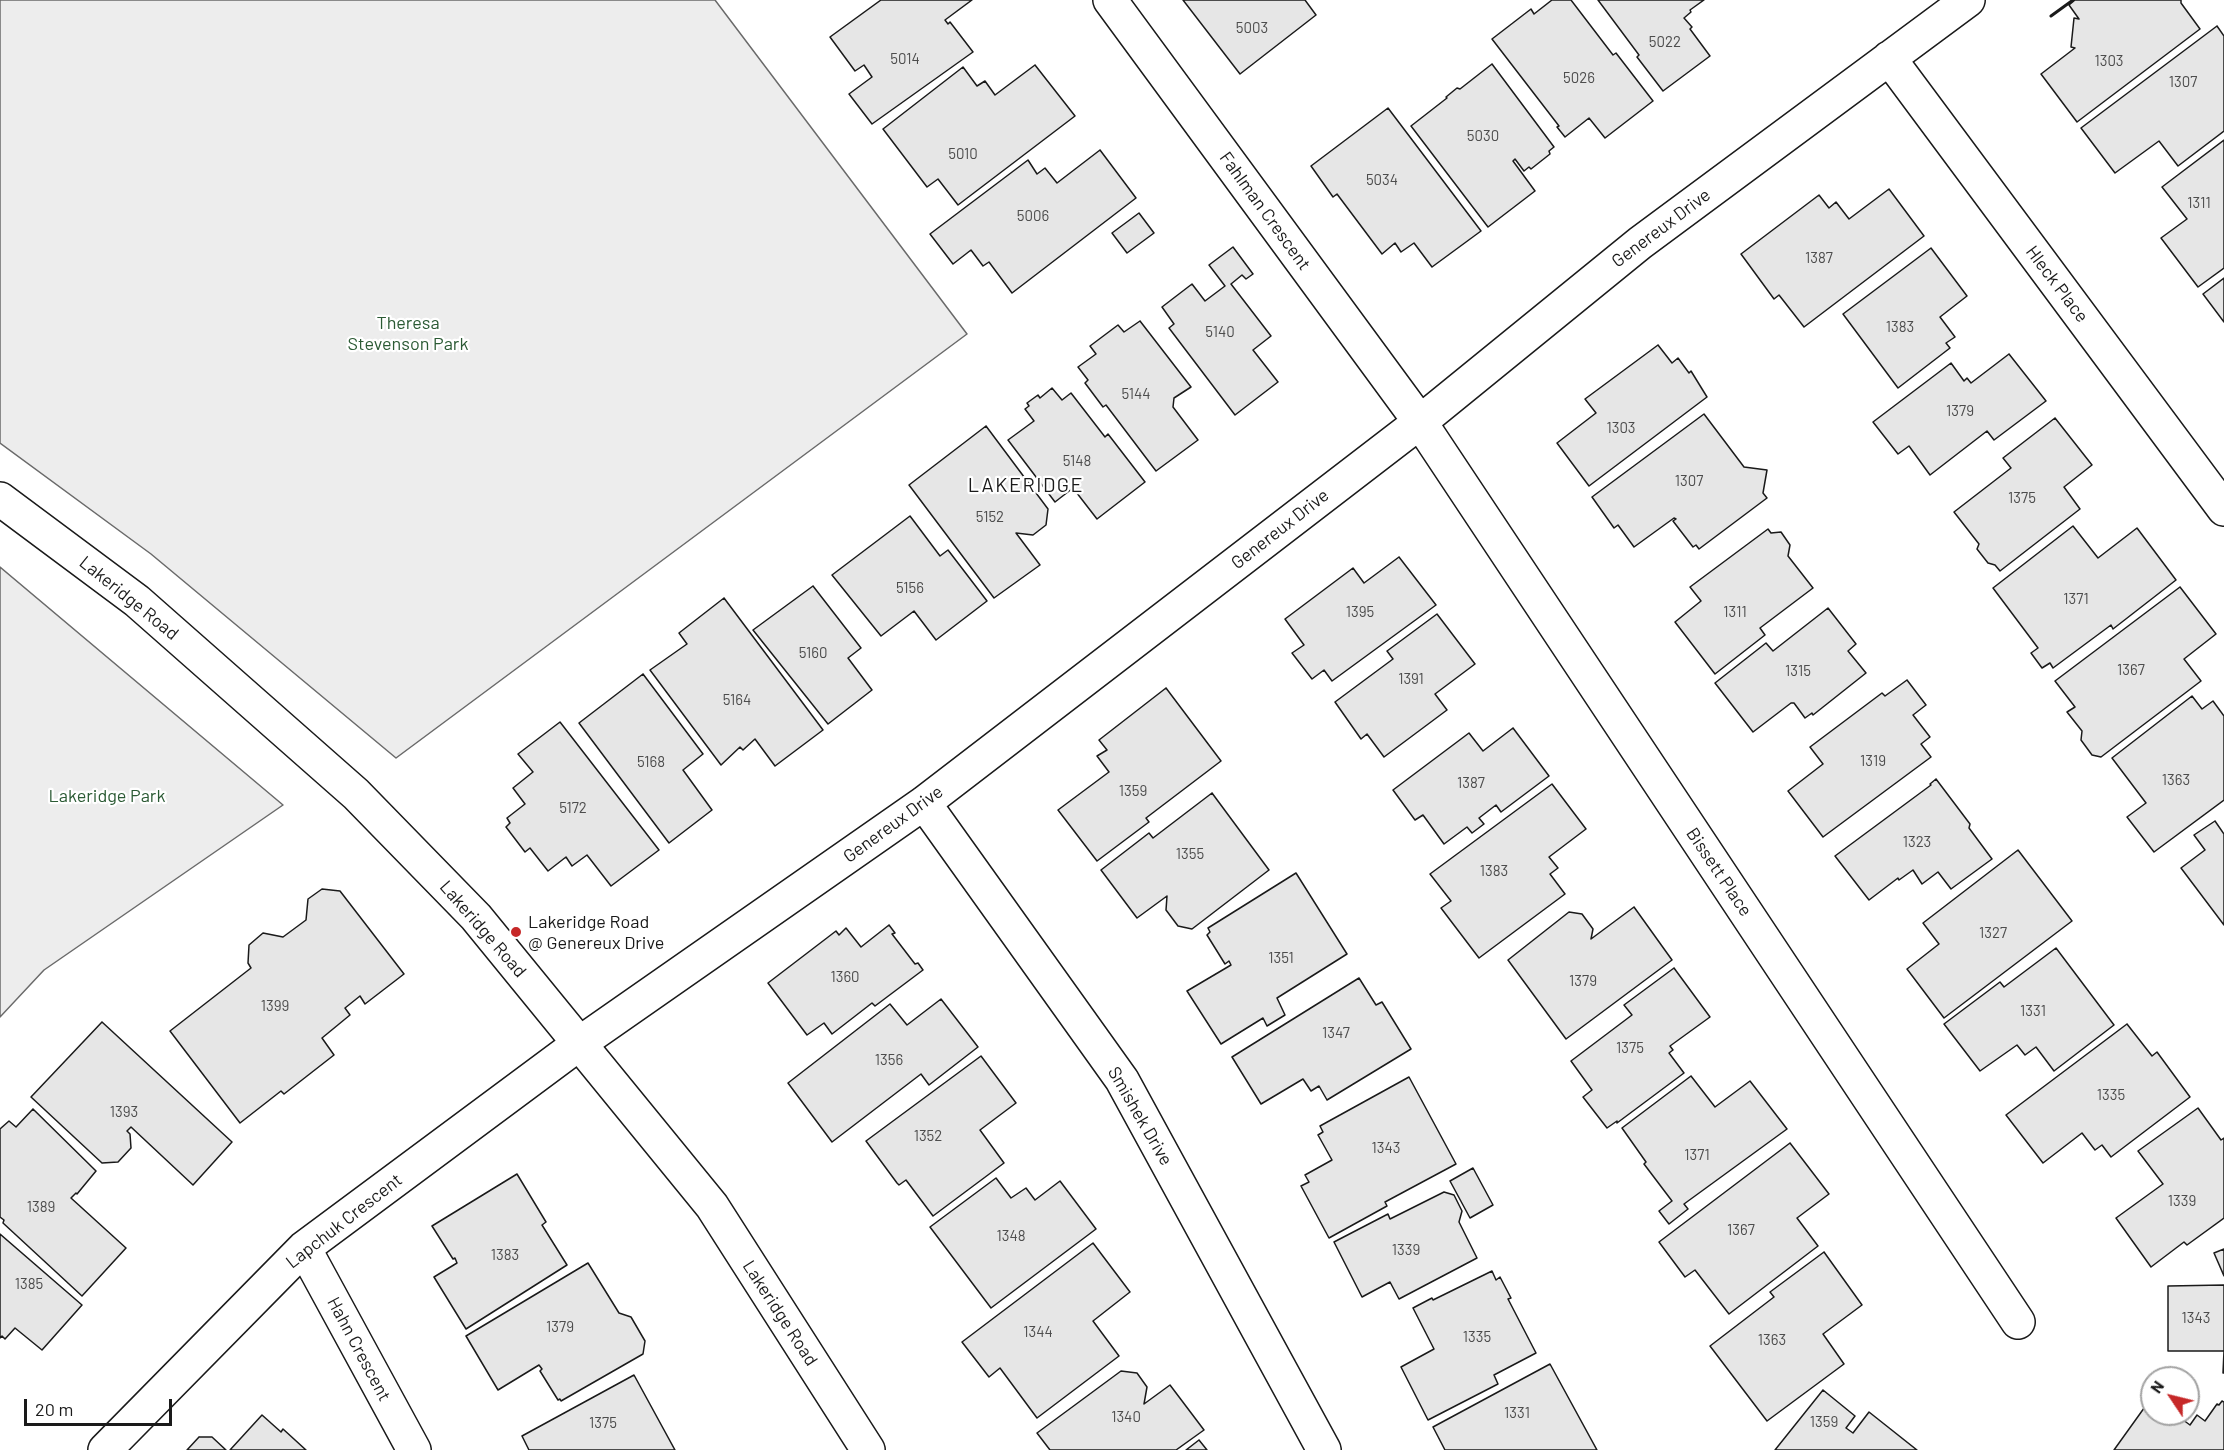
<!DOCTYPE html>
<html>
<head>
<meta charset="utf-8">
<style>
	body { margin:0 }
	#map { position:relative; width:2224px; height:1450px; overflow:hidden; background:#fff; font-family:Barlow,sans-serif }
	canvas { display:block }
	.north { position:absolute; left:2140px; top:1366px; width:60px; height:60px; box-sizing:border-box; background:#fff; border:2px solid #a3a3a3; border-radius:50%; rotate:305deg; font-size:16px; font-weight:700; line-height:24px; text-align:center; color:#1a1a1a }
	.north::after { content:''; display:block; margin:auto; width:21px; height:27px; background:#c62828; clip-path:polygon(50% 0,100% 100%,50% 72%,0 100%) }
	.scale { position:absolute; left:24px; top:1399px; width:148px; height:27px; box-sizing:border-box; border:3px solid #1a1a1a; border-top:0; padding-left:8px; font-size:18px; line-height:21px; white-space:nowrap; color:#1a1a1a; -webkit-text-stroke:4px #fff; paint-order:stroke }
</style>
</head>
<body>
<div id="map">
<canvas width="2224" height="1450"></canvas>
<div class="north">N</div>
<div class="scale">20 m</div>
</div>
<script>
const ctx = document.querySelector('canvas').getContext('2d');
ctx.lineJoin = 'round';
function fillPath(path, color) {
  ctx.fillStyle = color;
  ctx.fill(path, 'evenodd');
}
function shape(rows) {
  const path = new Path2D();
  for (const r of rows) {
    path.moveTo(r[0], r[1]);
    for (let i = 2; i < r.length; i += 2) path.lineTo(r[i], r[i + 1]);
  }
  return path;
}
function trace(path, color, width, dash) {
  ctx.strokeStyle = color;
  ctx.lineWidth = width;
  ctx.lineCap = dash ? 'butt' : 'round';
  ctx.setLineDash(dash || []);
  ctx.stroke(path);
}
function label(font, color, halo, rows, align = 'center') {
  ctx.font = font + ' Barlow,sans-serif';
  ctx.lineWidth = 4.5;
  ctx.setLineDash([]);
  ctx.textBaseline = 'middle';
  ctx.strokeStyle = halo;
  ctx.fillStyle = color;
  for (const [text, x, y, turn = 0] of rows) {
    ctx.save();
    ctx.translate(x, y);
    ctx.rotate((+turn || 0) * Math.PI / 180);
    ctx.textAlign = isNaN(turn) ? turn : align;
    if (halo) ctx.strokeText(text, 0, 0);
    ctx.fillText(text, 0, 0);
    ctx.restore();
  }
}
const built = shape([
	[0,0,715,0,967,334,396,758,151,554,0,443,0,0],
	[0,567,283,805,44,970,0,1017,0,567]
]);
fillPath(built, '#ededed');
trace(built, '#6a6a6a', 1.5);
const building = shape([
	[881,0,972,0,945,20,948,24,950,22,973,52,872,124,849,94,872,77,864,65,855,71,830,37,881,0],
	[1183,0,1305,0,1316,15,1240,74,1183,0],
	[1552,0,1571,0,1613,55,1616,53,1653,101,1605,138,1589,118,1565,137,1557,127,1559,126,1492,39,1531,9,1534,14,1552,0],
	[1598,0,1704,0,1690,10,1691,12,1684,18,1692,27,1690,29,1710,56,1663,91,1637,57,1639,55,1598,0],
	[2075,0,2181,0,2181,3,2200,29,2077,122,2041,74,2075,48,2071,47,2074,18,2079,19,2069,5,2075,0],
	[2217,26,2224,36,2224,131,2178,166,2159,141,2115,173,2081,128,2217,26],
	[1492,64,1554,147,1549,151,1550,154,1531,169,1529,167,1524,171,1515,159,1513,161,1535,191,1488,227,1411,126,1447,98,1446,97,1457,88,1460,89,1492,64],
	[1035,65,1075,116,958,205,938,179,927,187,883,129,963,67,977,86,985,81,995,95,1035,65],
	[1388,108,1481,231,1432,267,1414,243,1401,252,1395,243,1382,254,1337,194,1333,197,1311,166,1388,108],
	[2224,140,2224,268,2198,287,2161,238,2187,219,2162,187,2224,140],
	[1100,150,1136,198,1012,293,989,262,983,266,971,250,953,264,930,234,1028,160,1037,174,1045,168,1057,183,1100,150],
	[1889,189,1924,236,1804,327,1779,295,1774,299,1741,254,1819,195,1829,208,1836,202,1849,219,1889,189],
	[1139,213,1154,233,1127,253,1112,233,1139,213],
	[1233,247,1253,274,1246,279,1242,275,1231,284,1271,336,1253,350,1278,382,1235,415,1169,328,1174,324,1162,307,1192,284,1205,301,1225,286,1209,265,1233,247],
	[1931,248,1967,296,1940,317,1955,337,1946,343,1950,348,1898,388,1843,314,1931,248],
	[2224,278,2224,322,2203,294,2224,278],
	[1140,321,1191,387,1174,398,1173,407,1198,440,1156,471,1106,405,1103,407,1085,383,1088,380,1078,367,1096,354,1090,346,1118,325,1124,332,1140,321],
	[1658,345,1672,363,1678,358,1689,373,1691,371,1707,397,1589,486,1557,443,1596,413,1585,399,1658,345],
	[2009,354,2046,401,1994,440,1987,431,1930,475,1909,446,1898,454,1873,422,1951,363,1964,381,1967,378,1971,383,2009,354],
	[1052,388,1062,400,1071,393,1105,437,1108,434,1145,482,1097,519,1073,488,1055,502,1008,440,1034,421,1025,409,1029,406,1027,403,1038,395,1040,398,1052,388],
	[1704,414,1744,467,1767,470,1763,493,1767,498,1699,549,1696,545,1693,547,1673,521,1676,519,1674,518,1634,547,1618,525,1614,528,1592,497,1704,414],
	[2055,418,2092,465,2064,487,2080,509,2000,571,1995,565,1988,563,1977,549,1979,544,1954,512,2011,468,2003,458,2055,418],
	[986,426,1048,509,1046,525,1033,535,1016,533,1040,565,994,598,909,485,986,426],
	[910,516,940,556,948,550,987,601,936,640,914,611,881,636,832,575,910,516],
	[2073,526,2098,558,2137,528,2176,580,2113,629,2111,625,2053,668,2050,663,2042,668,2031,653,2038,648,1993,588,2073,526],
	[1768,529,1771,533,1781,532,1790,545,1788,556,1813,588,1760,628,1765,635,1715,674,1675,622,1701,601,1690,587,1768,529],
	[1399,557,1436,605,1332,681,1324,670,1312,679,1292,653,1304,645,1285,619,1353,568,1364,583,1399,557],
	[813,586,861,648,848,658,872,690,828,724,753,630,813,586],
	[2180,587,2216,634,2184,659,2201,681,2101,757,2092,755,2081,740,2082,731,2067,712,2075,707,2055,681,2180,587],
	[724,598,823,730,775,766,755,739,743,750,740,747,721,765,650,670,687,644,679,633,724,598],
	[1828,608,1856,644,1848,651,1866,673,1813,715,1812,713,1805,718,1794,703,1791,703,1753,732,1715,683,1766,643,1773,651,1828,608],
	[1437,614,1475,664,1435,694,1447,710,1384,757,1367,734,1361,739,1335,702,1393,659,1387,651,1437,614],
	[643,674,703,754,683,770,712,810,669,843,579,723,643,674],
	[1907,680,1926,705,1913,715,1930,737,1921,744,1931,757,1823,837,1788,791,1823,764,1810,747,1882,693,1885,696,1907,680],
	[1166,688,1221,761,1146,818,1149,822,1097,861,1058,810,1109,772,1097,756,1107,750,1099,740,1166,688],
	[2192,696,2202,709,2213,701,2224,716,2224,800,2154,852,2127,817,2146,803,2112,758,2192,696],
	[560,722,659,850,611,886,587,855,572,866,566,857,548,871,530,848,525,852,506,827,510,823,507,818,525,804,513,788,533,772,518,754,560,722],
	[1513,728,1549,776,1501,812,1496,805,1479,818,1484,824,1472,833,1467,827,1444,844,1423,815,1415,820,1393,790,1469,733,1483,751,1513,728],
	[1936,779,1970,824,1969,828,1992,859,1951,889,1938,872,1922,884,1913,870,1899,880,1898,878,1869,900,1835,856,1931,785,1930,784,1936,779],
	[1552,784,1586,829,1549,857,1558,868,1550,874,1565,894,1479,958,1441,908,1451,901,1430,874,1552,784],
	[1212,793,1269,870,1192,929,1178,926,1166,910,1167,896,1137,918,1101,870,1149,833,1153,838,1212,793],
	[2215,821,2224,834,2224,925,2181,868,2205,850,2194,835,2215,821],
	[2018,850,2072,921,1944,1018,1907,969,1939,944,1923,923,2018,850],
	[1296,873,1347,954,1277,998,1285,1015,1267,1026,1263,1018,1221,1044,1187,991,1231,965,1229,961,1225,964,1207,935,1210,932,1208,928,1296,873],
	[322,889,340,891,404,974,365,1004,360,996,345,1008,350,1015,322,1038,334,1055,284,1094,281,1091,240,1123,170,1031,251,968,248,963,249,945,263,933,283,937,306,920,308,899,322,889],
	[1634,907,1672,960,1566,1039,1508,960,1569,912,1582,914,1593,929,1591,939,1634,907],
	[889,925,895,933,892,934,915,964,918,963,923,970,875,1006,872,1003,832,1034,824,1023,807,1035,768,983,836,931,839,935,846,928,861,947,889,925],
	[2056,948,2114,1025,2054,1071,2036,1047,2025,1055,2017,1045,1980,1071,1944,1024,2000,982,2004,987,2056,948],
	[1674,968,1710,1017,1670,1046,1673,1050,1669,1053,1684,1073,1617,1123,1617,1121,1607,1128,1583,1097,1592,1090,1571,1061,1632,1015,1624,1005,1674,968],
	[1359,978,1376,1005,1382,1002,1411,1049,1327,1100,1319,1086,1311,1091,1303,1079,1261,1104,1232,1057,1359,978],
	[941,999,978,1047,929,1085,921,1074,832,1142,788,1083,890,1004,907,1025,941,999],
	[102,1022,232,1142,193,1185,131,1127,127,1131,130,1134,131,1148,118,1162,102,1163,31,1097,102,1022],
	[2127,1024,2152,1056,2157,1052,2190,1097,2111,1157,2102,1145,2095,1150,2082,1133,2043,1163,2006,1115,2127,1024],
	[981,1056,1016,1103,980,1130,1004,1163,933,1216,906,1180,899,1185,897,1183,866,1141,981,1056],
	[1691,1076,1715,1107,1750,1081,1787,1129,1684,1204,1688,1209,1669,1224,1659,1211,1672,1201,1644,1164,1646,1162,1622,1128,1691,1076],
	[1409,1077,1456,1164,1385,1202,1387,1206,1329,1238,1301,1186,1309,1182,1305,1175,1332,1160,1318,1135,1323,1132,1320,1126,1409,1077],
	[2198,1108,2221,1140,2224,1138,2224,1218,2187,1245,2184,1242,2151,1267,2116,1218,2163,1184,2138,1151,2198,1108],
	[33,1109,96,1171,77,1194,76,1193,71,1198,126,1248,82,1296,3,1223,4,1220,0,1217,0,1129,9,1121,16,1127,33,1109],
	[1790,1143,1829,1194,1797,1218,1818,1246,1729,1314,1695,1270,1685,1277,1659,1242,1790,1143],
	[1473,1168,1493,1205,1470,1218,1450,1181,1473,1168],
	[517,1174,546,1222,542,1225,567,1265,466,1329,434,1277,457,1263,455,1258,453,1259,432,1226,517,1174],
	[996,1178,1011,1198,1026,1188,1035,1200,1060,1181,1096,1229,991,1308,930,1227,996,1178],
	[1444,1192,1454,1195,1462,1211,1459,1222,1477,1258,1399,1299,1390,1282,1362,1297,1334,1242,1388,1214,1390,1219,1444,1192],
	[0,1234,82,1305,42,1350,15,1328,5,1339,2,1336,0,1338,0,1234],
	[1093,1243,1130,1292,1093,1321,1119,1356,1037,1418,1000,1368,989,1377,962,1342,1093,1243],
	[2224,1249,2224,1276,2214,1253,2224,1249],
	[1824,1252,1862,1305,1823,1334,1844,1364,1767,1421,1710,1346,1774,1297,1770,1292,1824,1252],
	[588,1263,619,1313,631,1317,645,1341,643,1354,561,1401,560,1399,558,1400,540,1371,542,1369,539,1365,498,1390,466,1336,588,1263],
	[1492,1271,1496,1280,1500,1277,1511,1298,1508,1299,1536,1353,1494,1375,1498,1384,1428,1420,1401,1367,1434,1349,1413,1308,1432,1298,1433,1300,1492,1271],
	[2224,1285,2224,1373,2223,1373,2224,1351,2168,1351,2168,1286,2224,1285],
	[1550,1364,1597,1450,1445,1450,1433,1427,1550,1364],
	[1121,1371,1137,1373,1147,1387,1144,1404,1170,1385,1204,1430,1176,1450,1050,1450,1037,1433,1121,1371],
	[634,1375,675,1450,529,1450,522,1436,634,1375],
	[1823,1390,1855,1416,1846,1428,1853,1433,1869,1412,1917,1450,1775,1450,1823,1390],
	[2152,1397,2152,1414,2175,1414,2190,1425,2197,1415,2205,1421,2217,1404,2219,1405,2222,1401,2224,1402,2224,1450,2114,1450,2152,1397],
	[262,1415,281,1432,283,1429,306,1450,230,1450,262,1415],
	[199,1437,212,1437,226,1450,187,1450,199,1437],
	[1199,1440,1207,1450,1186,1450,1199,1440]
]);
fillPath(building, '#e6e6e6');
trace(building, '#1a1a1a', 1.5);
const street = shape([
	[1110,0,1420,422,2018,1322],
	[1889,58,2224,509],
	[924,803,1122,1080,1324,1450],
	[304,1248,414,1450],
	[105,1450,304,1248,580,1043,924,803,1420,422,1640,243,1968,0]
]);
const secondary = shape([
	[0,499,137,601,356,794,476,917,712,1206,868,1450]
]);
trace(street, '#1a1a1a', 36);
trace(secondary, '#1a1a1a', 36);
trace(street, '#fff', 33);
trace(secondary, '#fff', 33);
trace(shape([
	[2051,16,2073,0]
]), '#1a1a1a', 3);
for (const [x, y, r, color] of [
	[516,932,6,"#c62828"]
]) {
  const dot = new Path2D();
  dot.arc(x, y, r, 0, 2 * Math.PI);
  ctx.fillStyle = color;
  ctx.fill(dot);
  trace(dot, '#fff', 2);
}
label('15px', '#4d4d4d', null, [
	["5003",1252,28],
	["5022",1665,42],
	["5014",905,59],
	["1303",2109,61],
	["5026",1579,78],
	["1307",2183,82],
	["5030",1483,136],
	["5010",963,154],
	["5034",1382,180],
	["1311",2199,203],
	["5006",1033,216],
	["1387",1819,258],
	["1383",1900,327],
	["5140",1220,332],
	["5144",1136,394],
	["1379",1960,411],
	["1303",1621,428],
	["5148",1077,461],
	["1307",1689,481],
	["1375",2022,498],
	["5152",990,517],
	["5156",910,588],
	["1371",2076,599],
	["1395",1360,612],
	["1311",1735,612],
	["5160",813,653],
	["1367",2131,670],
	["1315",1798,671],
	["1391",1411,679],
	["5164",737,700],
	["1319",1873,761],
	["5168",651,762],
	["1363",2176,780],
	["1387",1471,783],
	["1359",1133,791],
	["5172",573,808],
	["1323",1917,842],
	["1355",1190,854],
	["1383",1494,871],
	["1327",1993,933],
	["1351",1281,958],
	["1360",845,977],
	["1379",1583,981],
	["1399",275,1006],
	["1331",2033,1011],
	["1347",1336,1033],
	["1375",1630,1048],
	["1356",889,1060],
	["1335",2111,1095],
	["1393",124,1112],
	["1352",928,1136],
	["1343",1386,1148],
	["1371",1697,1155],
	["1339",2182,1201],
	["1389",41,1207],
	["1367",1741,1230],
	["1348",1011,1236],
	["1339",1406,1250],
	["1383",505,1255],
	["1385",29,1284],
	["1343",2196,1318],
	["1379",560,1327],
	["1344",1038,1332],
	["1335",1477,1337],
	["1363",1772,1340],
	["1331",1517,1413],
	["1340",1126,1417],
	["1359",1824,1422],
	["1375",603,1423]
]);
label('18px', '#1a1a1a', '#fff', [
	["Fahlman Crescent",1265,211,54],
	["Genereux Drive",1661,228,-37],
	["Hleck Place",2057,284,53],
	["Genereux Drive",1280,529,-38],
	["Lakeridge Road",129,598,39],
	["Genereux Drive",893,824,-36],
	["Bissett Place",1719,872,56],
	["Lakeridge Road",483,929,49],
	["Smishek Drive",1140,1116,60],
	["Lapchuk Crescent",344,1221,-38],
	["Lakeridge Road",780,1313,57],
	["Hahn Crescent",359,1349,62]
]);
label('18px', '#2b5a34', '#fff', [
	["Theresa",408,323],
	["Stevenson Park",408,344],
	["Lakeridge Park",107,796]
]);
label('18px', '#1a1a1a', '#fff', [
	["Lakeridge Road",528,922],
	["@ Genereux Drive",528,943]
], 'left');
ctx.letterSpacing = '1.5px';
label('20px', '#1a1a1a', '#fff', [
	["LAKERIDGE",1026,485]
]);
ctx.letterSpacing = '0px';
</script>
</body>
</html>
